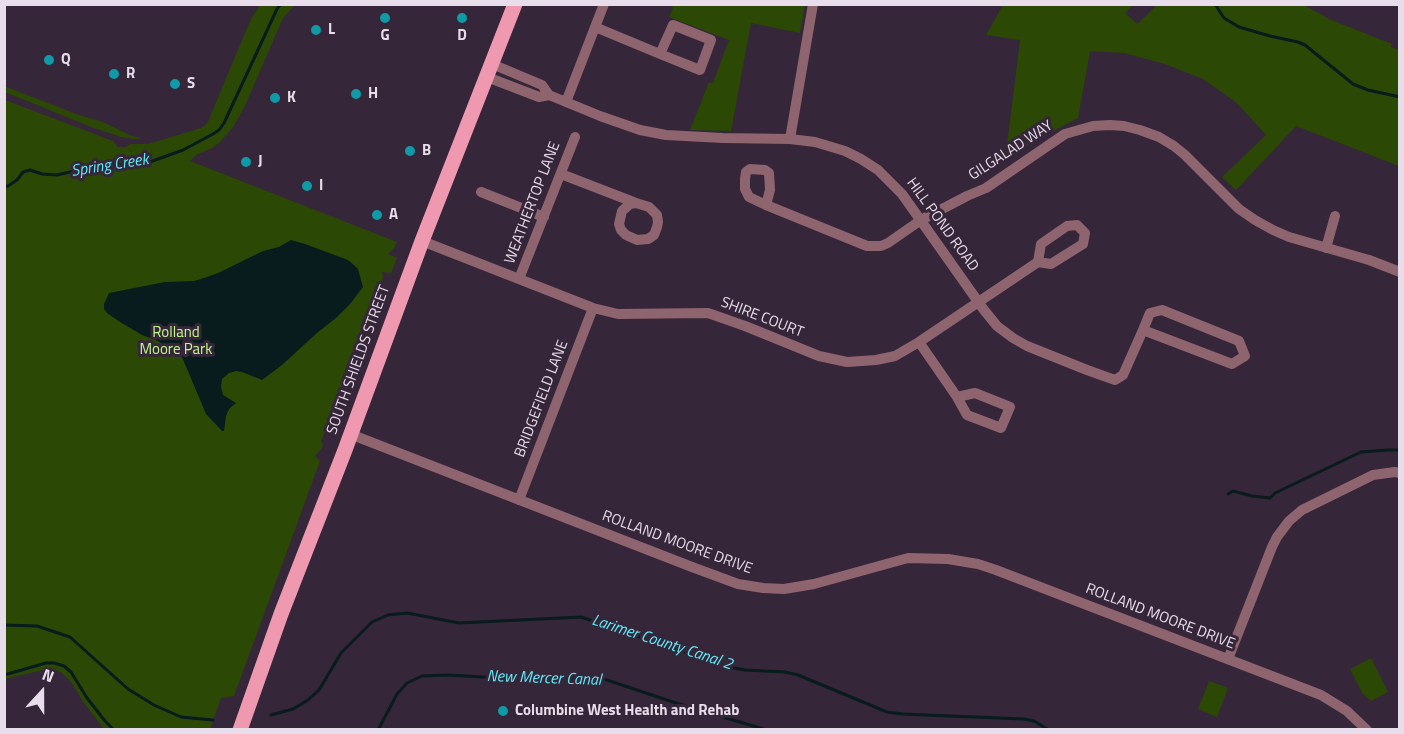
<!DOCTYPE html>
<html>
<head>
<meta charset="utf-8">
<style>
	body { margin:0 }
	#map { position:relative; width:1404px; height:734px; overflow:hidden; background:#362639; font-family:"Titillium Web",sans-serif }
	canvas { display:block }
	.frame { position:absolute; inset:0; border:6px solid #e8ddea; pointer-events:none }
	.north { position:absolute; left:12px; top:662px; width:60px; height:60px; -webkit-text-stroke:4px #362639; paint-order:stroke; rotate:21deg; font-size:16px; font-weight:700; line-height:24px; text-align:center; color:#e8ddea }
	.north::after { content:''; display:block; margin:auto; width:21px; height:27px; background:#e8ddea; clip-path:polygon(50% 0,100% 100%,50% 72%,0 100%) }
</style>
</head>
<body>
<div id="map">
<canvas width="1404" height="734"></canvas>
<div class="frame"></div>
<div class="north">N</div>
</div>
<script>
const ctx = document.querySelector('canvas').getContext('2d');
ctx.lineJoin = 'round';
function fillPath(path, color) {
  ctx.fillStyle = color;
  ctx.fill(path, 'evenodd');
}
function shape(rows) {
  const path = new Path2D();
  for (const r of rows) {
    path.moveTo(r[0], r[1]);
    for (let i = 2; i < r.length; i += 2) path.lineTo(r[i], r[i + 1]);
  }
  return path;
}
function trace(path, color, width, dash) {
  ctx.strokeStyle = color;
  ctx.lineWidth = width;
  ctx.lineCap = dash ? 'butt' : 'round';
  ctx.setLineDash(dash || []);
  ctx.stroke(path);
}
function label(font, color, halo, rows, align = 'center') {
  ctx.font = font + ' "Titillium Web",sans-serif';
  ctx.lineWidth = 6;
  ctx.setLineDash([]);
  ctx.textBaseline = 'middle';
  ctx.strokeStyle = halo;
  ctx.fillStyle = color;
  for (const [text, x, y, turn = 0] of rows) {
    ctx.save();
    ctx.translate(x, y);
    ctx.rotate((+turn || 0) * Math.PI / 180);
    ctx.textAlign = isNaN(turn) ? turn : align;
    if (halo) ctx.strokeText(text, 0, 0);
    ctx.fillText(text, 0, 0);
    ctx.restore();
  }
}
fillPath(shape([
	[260,5,296,5,294,6,283,18,244,108,233,127,220,142,212,148,196,155,190,161,397,242,394,248,388,254,397,258,391,273,382,272,383,277,382,282,343,381,339,404,336,407,321,441,323,444,322,448,315,456,320,461,234,696,221,698,210,729,104,729,84,703,71,682,61,672,51,668,5,679,5,100,113,141,118,147,126,147,130,144,148,144,201,128,207,124,237,52,251,19],
	[671,5,805,5,800,33,751,23,731,131,690,130,709,82,713,83,729,40,669,17,673,8],
	[1003,5,1133,5,1125,13,1137,24,1157,5,1304,5,1329,19,1392,44,1391,47,1399,50,1399,166,1296,126,1236,190,1222,177,1266,135,1237,103,1203,79,1165,64,1124,53,1090,51,1078,118,1034,141,1005,161,1020,40,986,35],
	[4,86,79,115,103,122,132,136,143,138,135,139,121,137,91,127,5,92],
	[1371,658,1388,692,1371,701,1363,694,1350,669],
	[1209,681,1228,688,1217,717,1198,709]
]), '#2b4904');
fillPath(shape([
	[291,240,305,244,348,260,354,265,358,269,363,287,350,304,336,318,317,333,282,365,262,380,242,372,236,371,229,373,222,379,221,387,223,395,236,403,229,409,226,416,224,431,222,431,206,414,182,357,158,341,142,335,120,322,107,313,104,309,104,304,109,293,165,282,194,281,204,278,218,273,263,251,279,247]
]), '#081b1d');
trace(shape([
	[1215,4,1224,18,1239,27,1270,36,1298,42,1305,45,1353,84,1368,90,1400,97],
	[4,187,8,186,17,180,23,172,30,170,42,174,57,175,91,167,147,163,183,150,213,134,219,130,224,123,277,9,281,4],
	[1228,494,1233,491,1252,496,1270,498,1275,493,1361,452,1388,450,1400,450],
	[4,625,37,626,70,637,128,689,154,705,181,717,213,720],
	[4,675,46,663,54,663,64,666,71,672,87,698,105,721,114,730],
	[271,715,293,709,308,700,319,690,341,653,372,622,388,615,407,613,459,623,581,617,729,667,745,670,785,672,798,675,887,712,902,714,1024,719,1034,721,1049,730],
	[378,730,397,694,407,683,422,676,448,675,534,680,582,677,601,678,676,703,767,730]
]), '#081b1d', 3);
trace(shape([
	[595,27,660,54,700,70,711,40,673,25,660,54],
	[492,64,542,85,549,95,600,116,640,130,666,135,723,138,790,139,815,142,845,151,861,159,878,170,902,194,984,310,997,326,1013,338,1027,346,1087,370,1115,380,1123,375,1143,330,1232,364,1245,356,1239,341,1162,310,1150,313,1143,330],
	[487,77,539,97,549,95],
	[566,102,604,4],
	[790,139,813,4],
	[750,169,765,170,769,173,770,190,766,205,749,197,745,189,745,179,746,172,750,169],
	[561,174,636,203],
	[481,192,544,217],
	[636,203,649,207,657,215,658,222,657,227,654,235,648,239,637,240,626,235,621,230,619,224,622,211,630,204,636,203],
	[766,205,867,246,881,246,888,243,921,220,967,196,986,188,1065,134,1093,126,1110,125,1124,126,1140,130,1159,137,1174,146,1185,155,1239,209,1255,220,1273,230,1289,237,1369,260,1400,272],
	[422,241,593,308,618,314,708,313,745,326,819,356,847,362,876,360,895,356,919,342,1038,262,1051,264,1083,244,1085,233,1077,225,1067,226,1041,244,1038,262],
	[1326,248,1335,216],
	[519,279,575,137],
	[919,342,957,397],
	[975,393,1010,407,1001,428,967,415,957,397,975,393],
	[350,434,692,567,738,584,763,588,784,589,814,584,908,558,948,559,978,564,996,570,1321,695,1347,711,1367,730],
	[519,500,593,308],
	[1228,659,1272,547,1277,537,1289,521,1302,510,1373,475,1395,472,1400,473]
]), '#8e646e', 10);
trace(shape([
	[240,730,281,614,345,450,422,241,515,4]
]), '#ef99b0', 15);
for (const [x, y, r, color] of [
	[385,18,6,"#0f9aa8"],
	[462,18,6,"#0f9aa8"],
	[316,30,6,"#0f9aa8"],
	[49,60,6,"#0f9aa8"],
	[114,74,6,"#0f9aa8"],
	[175,84,6,"#0f9aa8"],
	[356,94,6,"#0f9aa8"],
	[275,98,6,"#0f9aa8"],
	[410,151,6,"#0f9aa8"],
	[246,162,6,"#0f9aa8"],
	[307,186,6,"#0f9aa8"],
	[377,215,6,"#0f9aa8"],
	[503,711,6,"#0f9aa8"]
]) {
  const dot = new Path2D();
  dot.arc(x, y, r, 0, 2 * Math.PI);
  ctx.fillStyle = color;
  ctx.fill(dot);
  trace(dot, '#362639', 2);
}
label('bold 15px', '#e8ddea', '#362639', [
	["L",328,30],
	["G",385,36,"center"],
	["D",462,36,"center"],
	["Q",61,60],
	["R",126,74],
	["S",187,84],
	["H",368,94],
	["K",287,98],
	["B",422,151],
	["J",258,162],
	["I",319,186],
	["A",389,215],
	["Columbine West Health and Rehab",515,711]
], 'left');
label('15px', '#e8ddea', '#362639', [
	["GILGALAD WAY",1011,151,-33],
	["WEATHERTOP LANE",533,203,-69],
	["HILL POND ROAD",942,225,54],
	["SHIRE COURT",762,318,21],
	["SOUTH SHIELDS STREET",359,360,-70],
	["BRIDGEFIELD LANE",542,399,-69],
	["ROLLAND MOORE DRIVE",677,543,20],
	["ROLLAND MOORE DRIVE",1160,617,21]
]);
label('15px', '#bff989', '#362639', [
	["Rolland",176,333],
	["Moore Park",176,350]
]);
label('italic 16px', '#5deefa', '#362639', [
	["Spring Creek",110,166,-9],
	["Larimer County Canal 2",662,643,18],
	["New Mercer Canal",544,679,2]
]);
</script>
</body>
</html>
